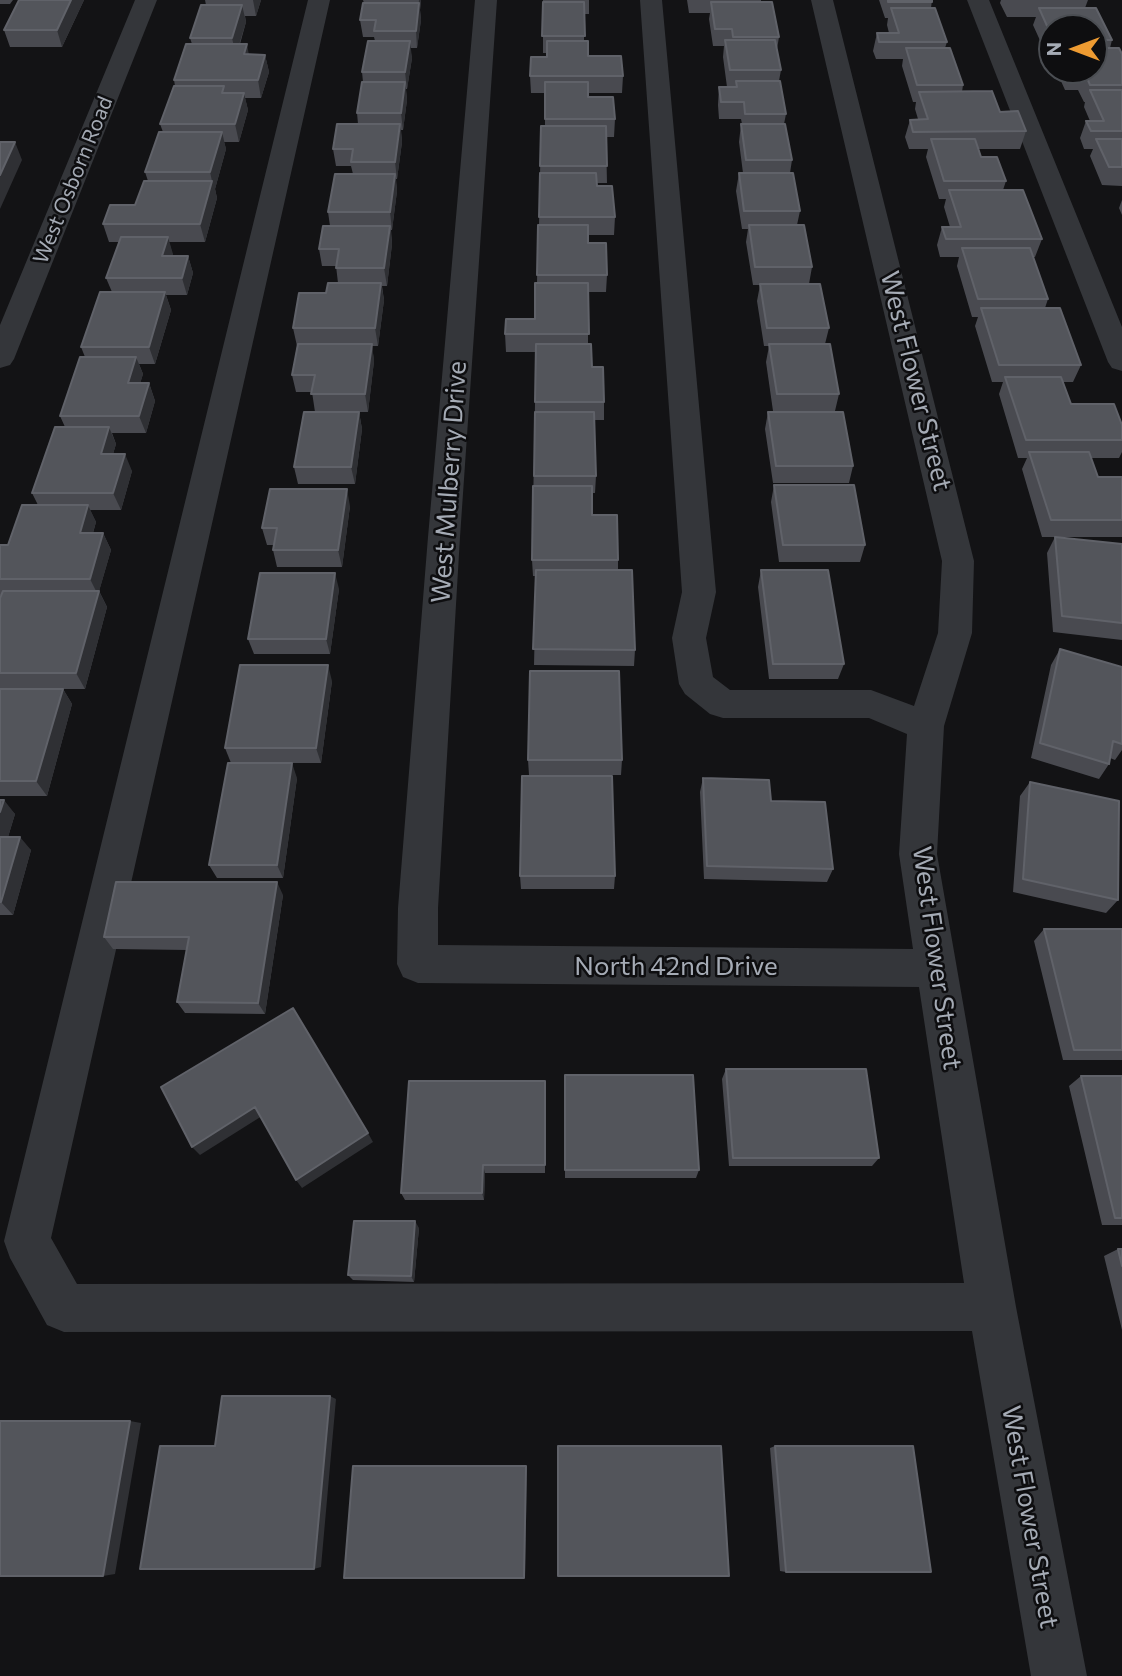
<!DOCTYPE html>
<html>
<head>
<meta charset="utf-8">
<style>
	body { margin:0 }
	#map { position:relative; width:1122px; height:1676px; overflow:hidden; background:#131315; font-family:Commissioner,sans-serif }
	canvas { display:block }
	.north { position:absolute; left:1038px; top:14px; width:70px; height:70px; box-sizing:border-box; background:#0e0e10; border:2px solid #4a4d52; border-radius:50%; rotate:270deg; font-size:19px; font-weight:700; line-height:28px; text-align:center; color:#a5abb5 }
	.north::after { content:''; display:block; margin:auto; width:24px; height:32px; background:#ed9b32; clip-path:polygon(50% 0,100% 100%,50% 72%,0 100%) }
</style>
</head>
<body>
<div id="map">
<canvas width="1122" height="1676"></canvas>
<div class="north">N</div>
</div>
<script>
const ctx = document.querySelector('canvas').getContext('2d');
ctx.lineJoin = 'round';
function shape(rows) {
  const path = new Path2D();
  for (const r of rows) {
    path.moveTo(r[0], r[1]);
    for (let i = 2; i < r.length; i += 2) path.lineTo(r[i], r[i + 1]);
  }
  return path;
}
function fillPath(path, color) {
  ctx.fillStyle = color;
  ctx.fill(path, 'evenodd');
}
function trace(path, color, width, dash) {
  ctx.strokeStyle = color;
  ctx.lineWidth = width;
  ctx.lineCap = dash ? 'butt' : 'round';
  ctx.setLineDash(dash || []);
  ctx.stroke(path);
}
function label(font, color, halo, rows, align = 'center') {
  ctx.font = font + ' Commissioner,sans-serif';
  ctx.lineWidth = 5;
  ctx.setLineDash([]);
  ctx.textBaseline = 'middle';
  ctx.strokeStyle = halo;
  ctx.fillStyle = color;
  for (const [text, x, y, turn = 0] of rows) {
    ctx.save();
    ctx.translate(x, y);
    ctx.rotate((+turn || 0) * Math.PI / 180);
    ctx.textAlign = isNaN(turn) ? turn : align;
    if (halo) ctx.strokeText(text, 0, 0);
    ctx.fillText(text, 0, 0);
    ctx.restore();
  }
}
fillPath(shape([
	[135,0,157,0,14,359,10,365,0,368,0,325,135,0],
	[308,0,330,0,51,1238,77,1284,964,1283,919,987,418,983,403,977,397,964,398,908,428,537,475,0,497,0,460,537,438,908,438,945,913,949,899,854,907,734,869,718,723,718,710,714,685,694,679,684,672,638,682,592,640,0,662,0,716,592,706,638,713,677,730,690,871,690,914,706,938,633,942,561,811,0,833,0,974,561,972,633,944,726,937,854,1016,1307,1087,1676,1031,1676,972,1331,64,1332,47,1325,10,1258,4,1241,308,0],
	[967,0,989,0,1122,327,1122,371,1112,368,1108,362,967,0]
]), '#34363a');
fillPath(shape([
	[0,0,13,0,10,4,0,4],
	[19,0,84,0,62,47,10,47,4,30],
	[205,0,261,0,256,16,245,16,246,22,240,44,249,54,265,55,269,72,261,98,245,98,248,110,239,142,224,142,226,149,215,189,217,198,205,242,169,242,173,256,188,256,193,273,187,295,166,295,171,310,155,364,139,364,143,374,140,383,149,383,155,401,146,433,112,433,116,444,113,454,132,471,121,510,90,510,96,522,93,533,103,533,111,550,99,591,107,607,85,689,63,689,72,704,47,796,0,796,0,598,1,595,0,595,0,545,8,545,38,505,32,493,65,427,60,416,85,357,81,347,112,292,106,278,119,242,109,242,103,224,135,205,148,181,145,172,163,132,160,124,175,86,174,80,192,44,190,38,206,5],
	[363,0,421,0,420,10,421,20,417,48,410,48,412,58,407,89,406,89,407,100,403,130,401,130,402,142,397,179,396,179,397,191,392,230,391,230,392,244,387,286,382,286,384,300,378,346,372,346,374,361,368,412,315,412,312,392,296,392,292,375,297,346,293,328,326,293,338,283,336,266,322,266,319,249,330,226,328,212,353,174,351,166,336,166,333,149,358,124,357,113,363,82,362,72,375,41,374,37,363,37,360,20,364,3],
	[543,0,589,0,589,14,584,14,584,41,588,56,623,76,622,93,588,93,588,97,615,119,614,137,606,137,607,183,597,183,597,186,615,217,614,235,588,235,588,243,607,275,606,292,588,292,588,344,592,367,604,402,604,420,594,420,596,476,595,493,592,493,592,515,618,560,618,570,635,650,634,666,534,665,536,576,533,576,532,560,536,352,506,352,505,334,535,319,537,283,538,225,539,225,541,126,545,126,545,93,531,93,530,76,547,57,547,53,543,53],
	[687,0,761,0,761,2,779,37,777,49,781,70,779,81,786,114,784,124,792,160,790,173,800,211,797,225,812,267,809,284,829,328,825,344,839,394,835,411,773,411,766,362,769,346,764,346,757,301,760,285,753,285,746,242,748,229,742,229,736,191,739,173,743,173,739,142,741,124,742,124,741,119,719,119,718,105,719,87,727,87,723,57,724,46,713,46,709,19,710,13,689,13],
	[879,0,932,0,931,8,947,42,945,48,963,85,962,92,1000,112,1026,131,1020,149,978,149,981,157,1006,181,1003,190,1042,239,1035,257,1033,257,1048,299,1045,308,1081,365,1073,382,1063,382,1071,404,1122,425,1122,452,1119,458,1091,458,1098,477,1122,477,1122,537,1056,537,1122,544,1122,640,1053,632,1047,553,1055,537,1042,537,1022,469,1027,458,1018,458,999,394,1003,382,992,382,975,326,978,317,972,317,957,266,959,257,940,257,937,245,942,227,950,227,944,207,946,199,939,199,926,157,928,149,909,149,905,137,910,120,918,119,915,109,916,102,913,102,902,66,903,59,876,59,873,51,877,33,889,33,887,25,888,18,885,18],
	[1001,0,1088,0,1085,8,1112,40,1110,48,1122,54,1122,186,1102,185,1090,156,1093,149,1084,149,1080,138,1086,121,1090,121,1084,107,1085,102,1084,102,1078,90,1065,90,1056,70,1094,70,1094,28,1052,28,1052,58,1048,58,1033,25,1036,17,1007,17,1000,3],
	[1122,200,1122,215,1119,208],
	[359,412,362,429,355,484,298,484,294,467],
	[768,412,853,466,849,483,773,483,765,429],
	[774,485,865,545,860,562,779,562,771,502],
	[350,506,342,567,277,567,273,550,274,545,267,545,262,528],
	[761,570,844,664,838,679,769,679,758,587],
	[339,589,330,654,254,654,248,639],
	[1060,649,1122,667,1122,750,1115,760,1110,758,1109,764,1099,779,1031,758,1051,665],
	[332,681,321,763,231,763,225,748],
	[528,760,622,760,621,775,529,775],
	[297,778,283,878,217,878,209,865],
	[703,778,833,869,827,882,704,879,700,792],
	[1030,782,1118,900,1106,913,1013,892,1020,796],
	[0,800,15,814,8,837,31,850,13,915,0,915],
	[520,876,615,876,614,889,521,889],
	[283,895,265,1014,185,1013,177,1002,187,950,113,949,104,937],
	[1044,929,1122,929,1122,1060,1063,1060,1034,941],
	[726,1069,879,1158,872,1166,729,1166,722,1079],
	[565,1075,699,1170,696,1178,565,1178],
	[1081,1076,1122,1076,1122,1225,1102,1225,1069,1086],
	[545,1081,545,1173,485,1173,484,1200,405,1200,401,1193],
	[419,1228,414,1282,353,1280,348,1275],
	[1118,1249,1122,1249,1122,1330,1104,1256],
	[775,1446,786,1572,780,1571,770,1448]
]), '#494a50');
fillPath(shape([
	[71,0,84,0,62,47,57,30],
	[253,0,261,0,256,16],
	[419,0,421,0,420,10,421,20,417,48,416,31],
	[242,5,246,22,236,55,232,38],
	[410,41,412,58,407,89,405,72],
	[247,44,250,61,244,54],
	[265,55,269,72,261,98,258,80],
	[405,82,407,100,403,130,401,113],
	[244,93,248,110,239,142,235,124],
	[400,124,402,142,397,179,395,162],
	[222,132,226,149,215,189,217,198,205,242,200,224,212,181,210,172],
	[15,142,22,160,0,209,0,175],
	[395,174,397,191,392,230,390,212],
	[390,226,392,244,387,286,384,268],
	[168,237,173,254,167,273,162,256],
	[188,256,193,273,187,295,182,278],
	[381,283,384,300,378,346,375,328],
	[165,292,171,310,155,364,149,347],
	[372,344,374,361,368,412,365,394],
	[136,357,143,374,135,401,128,383],
	[149,383,155,401,146,433,139,416],
	[359,412,362,429,355,484,351,467],
	[109,427,116,444,108,471,101,454],
	[125,454,132,471,121,510,113,493],
	[347,489,350,506,342,567,338,550],
	[88,505,96,522,88,550,80,533],
	[103,533,111,550,98,595,90,579],
	[335,573,339,589,330,654,326,639],
	[99,591,107,607,85,689,76,673],
	[328,665,332,681,321,763,316,748],
	[63,689,72,704,47,796,36,781],
	[292,763,297,778,283,878,277,865],
	[4,800,15,814,4,850,0,845,0,812],
	[20,837,31,850,13,915,1,902],
	[277,882,283,895,265,1014,258,1003],
	[255,1107,262,1116,200,1155,192,1147],
	[368,1133,373,1142,302,1188,296,1180],
	[483,1165,485,1173,484,1200,482,1193],
	[415,1221,419,1228,414,1282,411,1276],
	[330,1396,336,1399,321,1567,314,1569],
	[130,1421,141,1423,115,1574,103,1576],
	[526,1466,527,1468,525,1576,524,1578]
]), '#2f3034');
const building = shape([
	[19,0,71,0,57,30,4,30,19,0],
	[888,0,932,0,932,2,888,2,888,0],
	[543,2,584,2,585,36,542,36,543,2],
	[711,2,772,2,779,37,733,37,732,29,715,29,711,2],
	[363,3,419,3,416,31,374,31,376,20,360,20,363,3],
	[201,5,242,5,232,38,190,38,201,5],
	[891,8,935,8,947,42,879,42,877,33,899,33,891,8],
	[1039,8,1096,8,1112,40,1094,40,1094,28,1052,28,1052,37,1039,8],
	[725,40,775,40,781,70,730,70,725,40],
	[368,41,410,41,405,72,362,72,368,41],
	[547,41,588,41,588,56,621,56,623,76,530,76,531,57,547,57,547,41],
	[186,44,247,44,244,54,265,55,258,80,174,80,186,44],
	[906,48,950,48,963,85,917,85,906,48],
	[1094,48,1119,48,1122,54,1122,85,1090,85,1085,73,1071,73,1070,70,1094,70,1094,48],
	[736,81,780,81,786,114,745,114,744,102,721,102,719,87,737,87,736,81],
	[362,82,405,82,401,113,357,113,362,82],
	[545,82,588,82,588,97,613,97,615,119,545,119,545,82],
	[174,86,224,86,222,93,244,93,235,124,160,124,174,86],
	[1090,90,1122,90,1122,131,1091,131,1086,121,1104,121,1090,90],
	[992,91,1000,112,1018,111,1026,131,913,132,910,120,928,119,919,92,992,91],
	[337,124,400,124,395,162,351,162,353,149,333,149,337,124],
	[741,124,785,124,792,160,746,160,741,124],
	[541,126,606,126,607,166,540,166,541,126],
	[159,132,222,132,210,172,145,172,159,132],
	[931,139,975,139,981,157,997,157,1006,181,944,181,931,139],
	[1096,139,1122,139,1122,167,1109,167,1096,139],
	[0,142,15,142,0,175,0,142],
	[540,173,596,173,597,186,612,186,615,217,539,217,540,173],
	[739,173,793,173,800,211,744,211,739,173],
	[335,174,395,174,390,212,328,212,335,174],
	[144,181,212,181,200,224,103,224,110,205,135,205,144,181],
	[949,190,1023,190,1042,239,946,239,942,227,961,227,949,190],
	[538,225,588,225,588,243,606,243,607,275,537,275,538,225],
	[749,225,804,225,812,267,755,267,749,225],
	[323,226,390,226,384,268,336,268,339,249,319,249,323,226],
	[121,237,168,237,162,256,188,256,182,278,106,278,121,237],
	[962,248,1030,248,1048,299,978,299,962,248],
	[328,283,381,283,375,328,293,328,299,293,326,293,328,283],
	[535,283,588,283,589,334,505,334,506,319,535,319,535,283],
	[760,284,820,284,829,328,767,328,760,284],
	[100,292,165,292,149,347,81,347,100,292],
	[981,308,1060,308,1081,365,999,365,981,308],
	[298,344,372,344,365,394,311,394,315,375,292,375,298,344],
	[536,344,591,344,592,367,603,367,604,402,535,402,536,344],
	[769,344,830,344,839,394,777,394,769,344],
	[80,357,136,357,128,383,149,383,139,416,60,416,80,357],
	[1005,377,1061,377,1071,404,1114,404,1122,425,1122,440,1026,440,1005,377],
	[304,412,359,412,351,467,294,467,304,412],
	[535,412,594,412,596,476,534,476,535,412],
	[768,412,843,412,853,466,776,466,768,412],
	[55,427,109,427,101,454,125,454,113,493,32,493,55,427],
	[1029,452,1089,452,1098,477,1122,477,1122,520,1051,520,1029,452],
	[774,485,854,485,865,545,783,545,774,485],
	[533,486,592,486,592,515,617,515,618,560,532,560,533,486],
	[270,489,347,489,338,550,273,550,277,528,262,528,270,489],
	[22,505,88,505,80,533,103,533,90,579,0,579,0,545,8,545,22,505],
	[1055,537,1122,544,1122,623,1062,616,1055,537],
	[536,570,632,570,635,650,533,649,536,570],
	[761,570,828,570,844,664,773,664,761,570],
	[260,573,335,573,326,639,248,639,260,573],
	[3,591,99,591,76,673,0,673,0,598,3,591],
	[1060,649,1122,667,1122,744,1113,741,1109,764,1040,743,1060,649],
	[240,665,328,665,316,748,225,748,240,665],
	[530,671,619,671,622,760,528,760,530,671],
	[0,689,63,689,36,781,0,781,0,689],
	[228,763,292,763,277,865,209,865,228,763],
	[522,776,612,776,615,876,520,876,522,776],
	[703,778,769,780,771,801,825,802,833,869,707,866,703,778],
	[1030,782,1119,801,1118,900,1023,879,1030,782],
	[0,800,4,800,0,812,0,800],
	[0,837,20,837,1,902,0,902,0,837],
	[116,882,277,882,258,1003,177,1002,189,937,104,937,116,882],
	[1044,929,1122,929,1122,1050,1074,1050,1044,929],
	[293,1008,368,1133,296,1180,255,1107,192,1147,161,1087,293,1008],
	[726,1069,866,1069,879,1158,733,1158,726,1069],
	[565,1075,693,1075,699,1170,565,1170,565,1075],
	[1081,1076,1122,1076,1122,1218,1115,1218,1081,1076],
	[409,1081,545,1081,545,1165,483,1165,482,1193,401,1193,409,1081],
	[354,1221,415,1221,411,1276,348,1275,354,1221],
	[1118,1249,1122,1249,1122,1266,1118,1249],
	[222,1396,330,1396,314,1569,140,1569,160,1446,215,1446,222,1396],
	[0,1421,130,1421,103,1576,0,1576,0,1421],
	[558,1446,721,1446,729,1576,558,1576,558,1446],
	[775,1446,913,1446,931,1572,786,1572,775,1446],
	[353,1466,526,1466,524,1578,344,1578,353,1466]
]);
fillPath(building, '#53555b');
trace(building, '#606269', 2);
label('21px', '#a5abb5', '#0e0e10', [
	["West Osborn Road",73,180,-68]
]);
label('26px', '#a5abb5', '#0e0e10', [
	["West Flower Street",916,381,76],
	["West Mulberry Drive",449,482,-86],
	["West Flower Street",937,958,82],
	["North 42nd Drive",676,966],
	["West Flower Street",1030,1517,80]
]);
</script>
</body>
</html>
